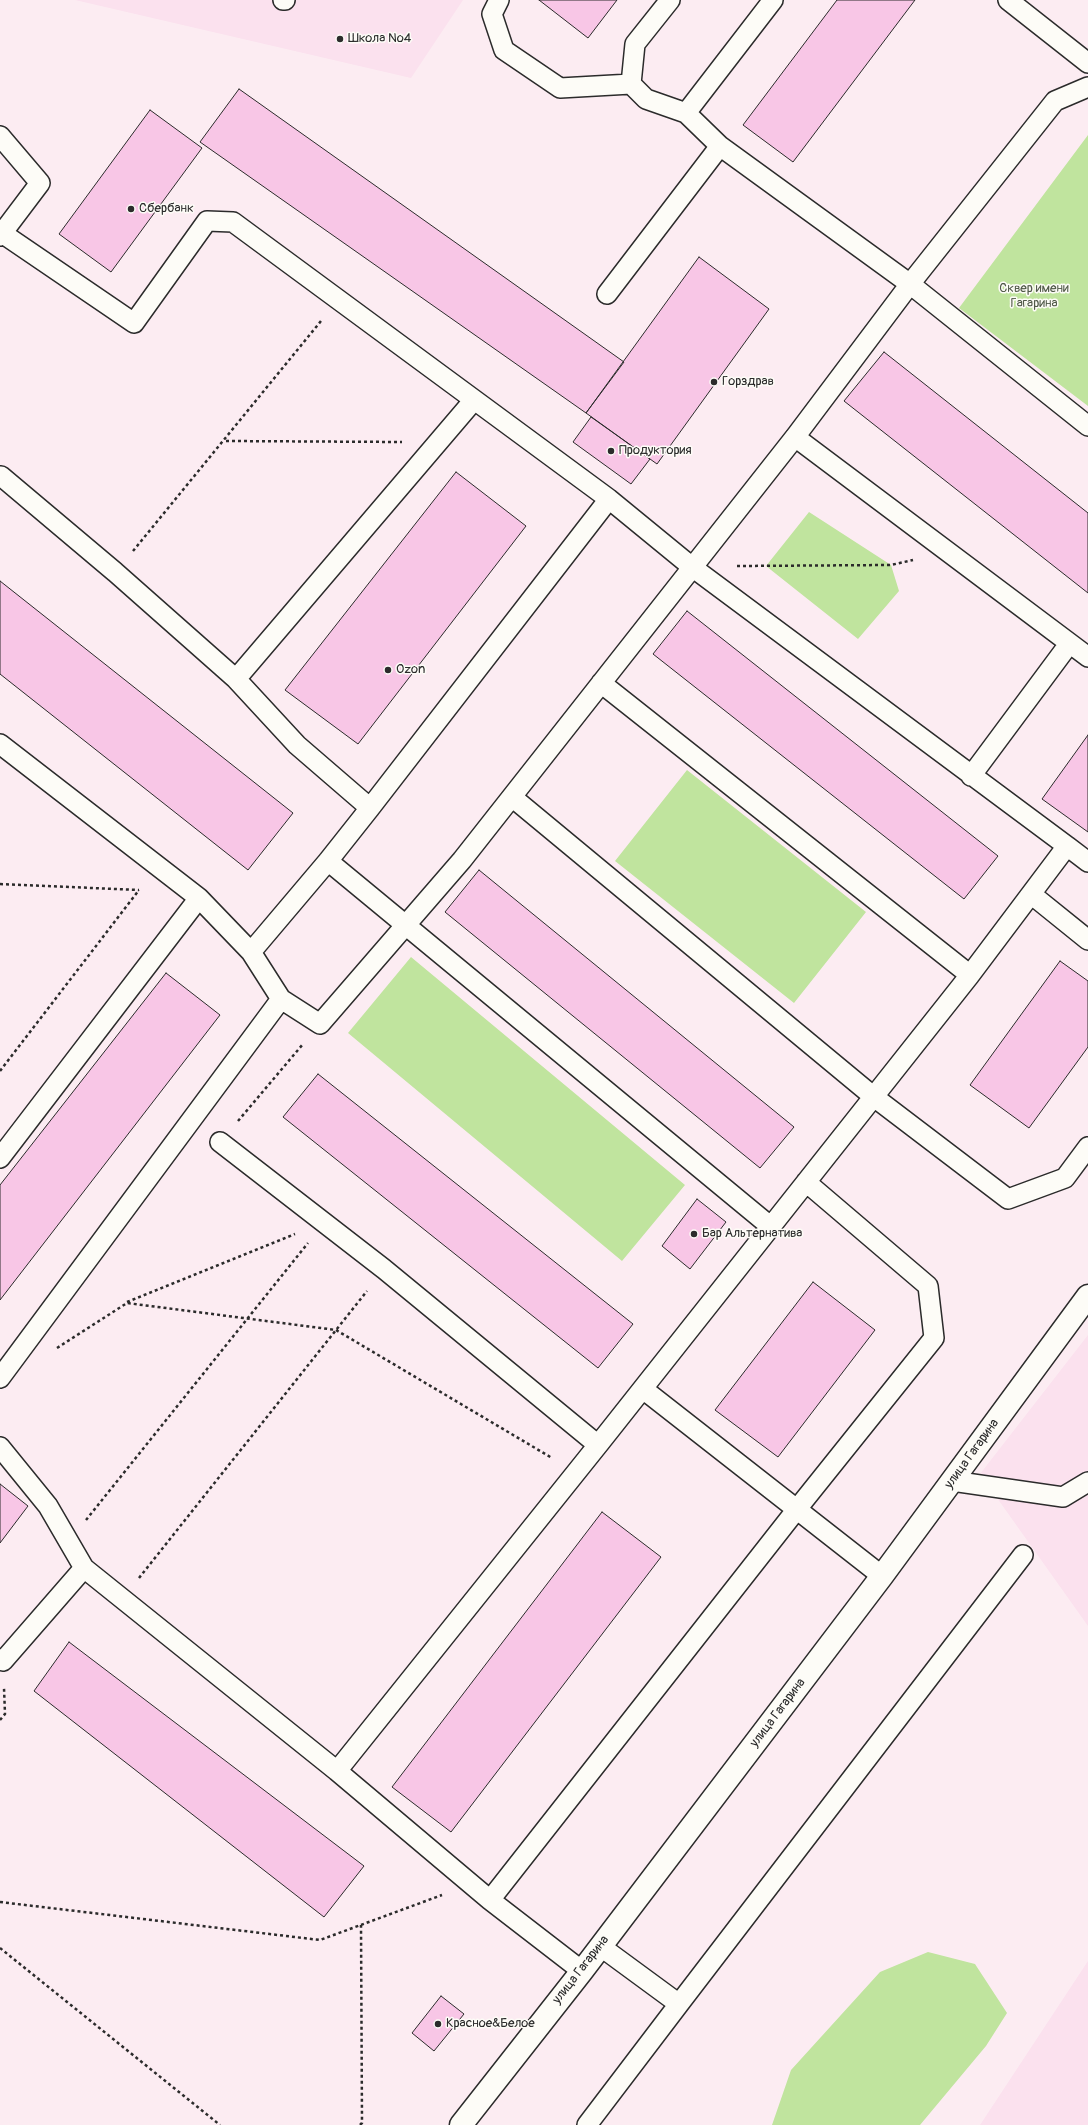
<!DOCTYPE html>
<html>
<head>
<meta charset="utf-8">
<style>
	body { margin:0 }
	canvas { display:block; background:#fcecf2 }
</style>
</head>
<body>
<canvas width="1088" height="2125"></canvas>
<script>
const ctx = document.querySelector('canvas').getContext('2d');
ctx.lineJoin = 'round';
function fillPath(path, color) {
  ctx.fillStyle = color;
  ctx.fill(path, 'evenodd');
}
function shape(rows) {
  const path = new Path2D();
  for (const r of rows) {
    path.moveTo(r[0], r[1]);
    for (let i = 2; i < r.length; i += 2) path.lineTo(r[i], r[i + 1]);
  }
  return path;
}
function trace(path, color, width, dash) {
  ctx.strokeStyle = color;
  ctx.lineWidth = width;
  ctx.lineCap = dash ? 'butt' : 'round';
  ctx.setLineDash(dash || []);
  ctx.stroke(path);
}
function label(font, color, halo, rows, align = 'center') {
  ctx.font = font + ' Pangolin,sans-serif';
  ctx.lineWidth = 3;
  ctx.setLineDash([]);
  ctx.textBaseline = 'middle';
  ctx.strokeStyle = halo;
  ctx.fillStyle = color;
  for (const [text, x, y, turn = 0] of rows) {
    ctx.save();
    ctx.translate(x, y);
    ctx.rotate((+turn || 0) * Math.PI / 180);
    ctx.textAlign = isNaN(turn) ? turn : align;
    if (halo) ctx.strokeText(text, 0, 0);
    ctx.fillText(text, 0, 0);
    ctx.restore();
  }
}
fillPath(shape([
	[75,0,463,0,411,78],
	[1088,1335,1088,1626,980,1474],
	[1088,1961,1088,2125,980,2125]
]), '#fbe1ee');
fillPath(shape([
	[1088,135,1088,406,959,308],
	[809,512,891,565,899,591,858,639,766,566],
	[687,770,866,912,794,1003,615,861],
	[411,957,685,1185,622,1261,348,1033],
	[928,1952,975,1964,1007,2013,986,2046,920,2125,772,2125,791,2070,880,1972]
]), '#c0e49e');
const building = shape([
	[539,0,617,0,588,38,539,0],
	[837,0,915,0,793,162,743,125,837,0],
	[239,89,624,362,586,413,200,142,239,89],
	[150,110,202,148,111,272,59,234,150,110],
	[699,257,769,309,657,464,586,413,699,257],
	[884,352,1088,513,1088,593,844,401,884,352],
	[591,417,650,459,631,484,573,442,591,417],
	[456,472,526,526,358,744,285,690,456,472],
	[0,581,293,813,248,870,0,674,0,581],
	[687,611,998,856,964,899,653,654,687,611],
	[1088,735,1088,832,1042,799,1088,735],
	[479,870,794,1127,760,1168,445,912,479,870],
	[1060,961,1088,981,1088,1047,1029,1128,970,1085,1060,961],
	[166,973,220,1015,0,1300,0,1185,166,973],
	[318,1074,633,1324,598,1368,283,1117,318,1074],
	[697,1199,726,1222,690,1269,662,1246,697,1199],
	[813,1282,875,1330,778,1457,715,1410,813,1282],
	[0,1484,28,1506,0,1543,0,1484],
	[602,1512,661,1557,451,1832,392,1787,602,1512],
	[69,1642,364,1866,324,1917,34,1691,69,1642],
	[441,1996,464,2014,434,2051,412,2033,441,1996]
]);
fillPath(building, '#f8c6e6');
trace(building, '#2b2b2b', 1);
const lane = shape([
	[283,0,285,0],
	[499,0,492,14,504,50,560,88,631,84],
	[670,0,635,44,631,84,646,99,686,113],
	[1008,0,1088,63],
	[0,136,40,183,0,236],
	[720,146,686,113,773,0],
	[2,233,134,323,207,221,233,222,609,499,692,567,1067,846],
	[607,294,720,146,910,284,1088,426],
	[795,437,1088,657],
	[0,477,1,476,115,572,236,679,297,745,370,808],
	[236,679,474,400],
	[0,744,199,898,251,952,281,999,320,1024,462,860,795,437,910,284,1055,101,1088,87],
	[971,776,1069,644],
	[512,797,874,1097,1008,1199,1065,1178,1088,1147],
	[328,861,770,1226],
	[1031,894,1088,940],
	[251,952,328,861,370,808,609,499],
	[970,975,1067,846,1088,862],
	[220,1142,384,1269,598,1445,337,1771,490,1900,582,1971],
	[0,1158,199,898],
	[0,1378,281,999],
	[643,1389,882,1576],
	[598,1445,970,975,601,683],
	[0,1447,48,1506,84,1568,337,1771],
	[952,1481,1063,1497,1088,1482],
	[0,1659,3,1661,84,1568],
	[490,1900,797,1509,934,1338,928,1286,806,1182],
	[600,1946,679,2004,1023,1555],
	[587,2125,679,2004]
]);
const street = shape([
	[461,2125,582,1971,882,1576,1088,1296]
]);
trace(lane, '#2b2b2b', 22);
trace(street, '#2b2b2b', 25);
trace(shape([
	[226,441,402,442],
	[133,551,321,321],
	[737,566,891,565,913,560],
	[0,884,139,890],
	[0,1071,139,890],
	[238,1121,303,1044],
	[127,1302,295,1234],
	[57,1348,127,1303,336,1330,552,1458],
	[86,1520,308,1243],
	[139,1578,367,1291],
	[0,1720,5,1714,4,1688],
	[0,1902,320,1940,442,1895],
	[0,1948,220,2125],
	[360,2125,362,2123,361,1925]
]), '#2b2b2b', 2.5, [3, 3]);
trace(lane, '#fdfcf7', 19);
trace(street, '#fdfcf7', 22);
for (const [x, y, r, color] of [
	[340,39,4,"#2b2b2b"],
	[131,209,4,"#2b2b2b"],
	[714,382,4,"#2b2b2b"],
	[611,451,4,"#2b2b2b"],
	[388,670,4,"#2b2b2b"],
	[694,1234,4,"#2b2b2b"],
	[438,2024,4,"#2b2b2b"]
]) {
  const dot = new Path2D();
  dot.arc(x, y, r, 0, 2 * Math.PI);
  ctx.fillStyle = color;
  ctx.fill(dot);
  trace(dot, '#fdfcf7', 1.5);
}
label('13px', '#2b2b2b', '#fdfcf7', [
	["Школа №4",348,39],
	["Сбербанк",139,209],
	["Горздрав",722,382],
	["Продуктория",619,451],
	["Ozon",396,670],
	["Бар Альтернатива",702,1234],
	["Красное&Белое",446,2024]
], 'left');
label('13px', '#505948', '#fdfcf7', [
	["Сквер имени",1034,289],
	["Гагарина",1034,304]
]);
label('13px', '#2b2b2b', '#fdfcf7', [
	["улица Гагарина",972,1454,-54],
	["улица Гагарина",778,1713,-53],
	["улица Гагарина",581,1970,-52]
]);
</script>
</body>
</html>
